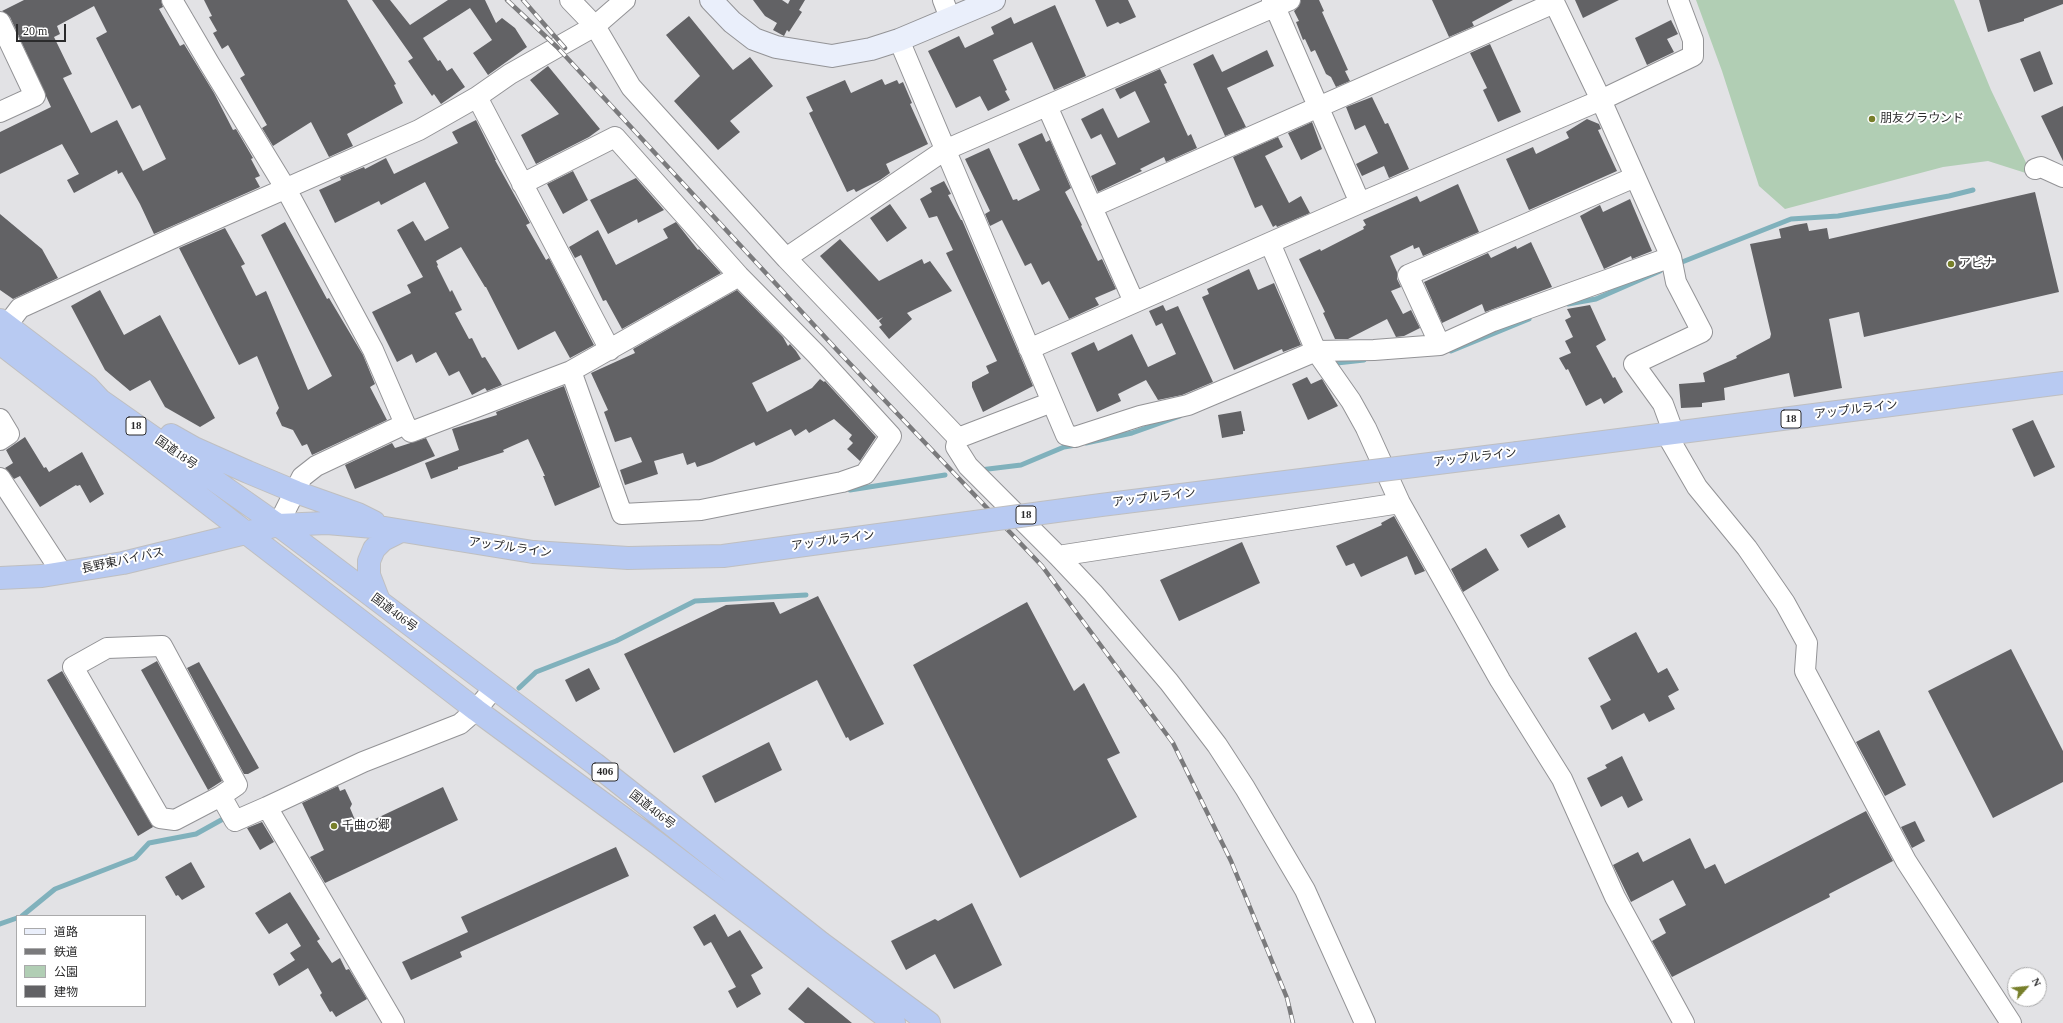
<!DOCTYPE html>
<html>
<head>
<meta charset="utf-8">
<style>
	body { margin:0 }
	#map { position:relative; width:2063px; height:1023px; overflow:hidden; background:#e2e2e5; font-family:"Times New Roman","Noto Sans JP",serif }
	canvas { display:block }
	.legend { position:absolute; left:16px; top:915px; width:130px; height:92px; box-sizing:border-box; background:#fff; border:1px solid #aaaaab; margin:0; padding:5px 7px; list-style:none; font-size:12px; color:#2b2b2c }
	.legend li { display:flex; align-items:center; gap:8px; height:20px }
	.legend b { width:20px; border:1px solid #aaaaab }
	.north { position:absolute; left:2007px; top:967px; width:40px; height:40px; box-sizing:border-box; background:#fff; border:1px solid #aaaaab; border-radius:50%; rotate:63deg; font-size:11px; font-weight:700; line-height:16px; text-align:center; color:#2b2b2c }
	.north::after { content:''; display:block; margin:auto; width:14px; height:18px; background:#777f2a; clip-path:polygon(50% 0,100% 100%,50% 72%,0 100%) }
	.scale { position:absolute; left:16px; top:24px; width:50px; height:18px; box-sizing:border-box; border:2px solid #2b2b2c; border-top:0; padding-left:5px; font-size:12px; line-height:14px; white-space:nowrap; color:#2b2b2c; -webkit-text-stroke:3px #fff; paint-order:stroke }
</style>
</head>
<body>
<div id="map">
<canvas width="2063" height="1023"></canvas>
<ul class="legend">
<li><b style="height:5px;background:#eaeffb"></b>道路</li>
<li><b style="height:5px;background:#7a7a7c"></b>鉄道</li>
<li><b style="height:11px;background:#b1ceb4"></b>公園</li>
<li><b style="height:11px;background:#626265"></b>建物</li>
</ul>
<div class="north">N</div>
<div class="scale">20 m</div>
</div>
<script>
const ctx = document.querySelector('canvas').getContext('2d');
ctx.lineJoin = 'round';
function fillPath(path, color) {
  ctx.fillStyle = color;
  ctx.fill(path, 'evenodd');
}
function shape(rows) {
  const path = new Path2D();
  for (const r of rows) {
    path.moveTo(r[0], r[1]);
    for (let i = 2; i < r.length; i += 2) path.lineTo(r[i], r[i + 1]);
  }
  return path;
}
function trace(path, color, width, dash) {
  ctx.strokeStyle = color;
  ctx.lineWidth = width;
  ctx.lineCap = dash ? 'butt' : 'round';
  ctx.setLineDash(dash || []);
  ctx.stroke(path);
}
function label(font, color, halo, rows, align = 'center') {
  ctx.font = font + ' "Times New Roman","Noto Sans JP",serif';
  ctx.lineWidth = 4;
  ctx.setLineDash([]);
  ctx.textBaseline = 'middle';
  ctx.strokeStyle = halo;
  ctx.fillStyle = color;
  for (const [text, x, y, turn = 0] of rows) {
    ctx.save();
    ctx.translate(x, y);
    ctx.rotate((+turn || 0) * Math.PI / 180);
    ctx.textAlign = isNaN(turn) ? turn : align;
    if (halo) ctx.strokeText(text, 0, 0);
    ctx.fillText(text, 0, 0);
    ctx.restore();
  }
}
fillPath(shape([
	[1696,0,1954,0,1991,90,2032,175,1988,161,1943,167,1785,209,1759,186,1722,71]
]), '#b1ceb4');
trace(shape([
	[1677,264,1791,219,1838,216,1949,196,1973,190],
	[1568,304,1596,299,1660,271],
	[1451,351,1529,319],
	[1337,363,1364,360],
	[1086,443,1132,433,1180,416],
	[980,470,1021,465,1064,447,1076,445],
	[850,490,945,475],
	[519,688,536,672,616,641,695,601,806,595],
	[22,916,55,889,135,858,149,843,196,834,223,819],
	[0,924,17,918]
]), '#80b1bc', 5);
fillPath(shape([
	[24,0,161,0,163,7,159,9,180,46,184,44,214,93,233,130,236,129,253,158,251,159,260,176,255,178,260,187,154,234,140,204,122,172,118,174,117,170,74,193,67,180,79,174,62,144,0,174,0,132,51,107,10,17,2,11],
	[94,6,107,32,96,38,132,109,140,105,166,159,143,171,117,120,91,133,63,78,72,74,54,37,60,34,57,26],
	[204,0,347,0,396,84,394,85,403,103,347,134,353,146,329,157,311,122,273,146,262,128,267,125,240,78,245,75,228,45,222,49,213,33,217,31,209,17,212,16],
	[372,0,390,0,410,25,448,0,485,0,496,23,502,18,515,28,527,47,488,75,473,53,492,40,470,8,423,38,438,61,440,60,447,71,452,68,465,87,441,104,434,94,432,96,408,61,413,58],
	[753,0,782,0,788,4,790,0,805,0,799,10,802,12,789,32,787,30,784,36,773,30,777,23,765,16],
	[1095,0,1128,0,1136,17,1120,24,1118,22,1107,27],
	[1301,0,1319,0,1324,11,1322,12,1348,70,1345,71,1350,81,1336,87,1331,77,1326,74,1315,50,1311,52,1305,39,1303,40,1296,22,1299,21,1294,11,1299,6],
	[1432,0,1513,0,1472,22,1474,26,1449,37],
	[1575,0,1619,0,1583,18],
	[1979,0,2063,0,2063,4,2024,19,2024,21,1988,32],
	[1055,5,1086,76,1054,90,1032,42,993,60,1007,90,1005,91,1010,100,988,111,980,96,956,108,928,51,959,36,965,48,994,34,991,27,1011,17,1014,24],
	[689,16,733,70,750,57,773,86,730,121,740,132,718,150,674,101,700,76,666,35],
	[1671,20,1678,34,1667,39,1674,52,1647,65,1635,38],
	[1490,44,1521,112,1498,122,1483,90,1487,88,1470,53],
	[1267,50,1274,66,1227,88,1246,127,1225,136,1193,64,1213,54,1222,72],
	[2040,51,2053,84,2034,92,2020,59],
	[548,66,600,129,589,137,536,164,521,135,559,114,530,80],
	[1160,69,1167,83,1164,84,1188,136,1191,134,1197,148,1166,162,1164,157,1140,169,1142,171,1098,192,1091,176,1116,164,1101,134,1091,139,1081,119,1103,108,1118,138,1150,122,1135,91,1120,99,1115,89],
	[882,79,885,85,897,80,899,84,903,82,912,103,910,104,928,144,886,164,890,173,880,180,856,192,854,189,847,192,809,113,813,111,806,97,845,80,851,93],
	[1372,97,1385,124,1388,123,1409,169,1389,178,1384,166,1362,176,1356,164,1378,153,1365,125,1355,130,1346,107],
	[2063,106,2063,161,2041,116],
	[1587,119,1599,124,1601,129,1598,130,1617,171,1529,210,1506,159,1533,147,1536,154,1569,138,1566,132],
	[476,120,496,160,495,160,530,223,526,225,546,260,549,258,594,345,570,358,555,331,518,350,486,287,485,287,461,247,436,261,438,265,437,266,450,292,452,290,462,310,455,313,469,339,472,338,482,358,485,357,502,385,487,391,485,388,472,395,459,371,449,376,436,352,416,363,412,354,397,362,372,312,411,293,407,285,423,277,397,230,413,221,425,241,449,228,425,182,381,205,379,201,335,223,319,190,341,180,340,177,364,167,365,169,386,158,394,174,458,143,452,132],
	[1312,122,1322,149,1301,160,1288,133],
	[1042,133,1046,142,1050,140,1071,188,1065,192,1082,225,1081,226,1098,261,1102,259,1116,289,1095,298,1099,305,1069,319,1049,281,1042,285,1031,263,1025,266,1002,220,990,226,985,214,990,211,965,159,989,148,1013,200,1017,199,1018,201,1040,190,1018,144],
	[1278,137,1283,147,1265,156,1289,203,1301,196,1310,213,1277,227,1276,225,1273,227,1262,205,1255,208,1233,157],
	[573,171,588,200,563,214,547,184],
	[636,178,664,210,638,223,637,219,608,234,590,200],
	[944,181,951,194,948,195,961,220,962,220,1033,386,983,412,972,387,972,382,989,373,986,366,997,361,946,253,953,250,937,216,929,218,920,199,932,192,930,188],
	[1458,184,1479,232,1423,256,1419,247,1414,249,1413,245,1390,256,1397,272,1397,279,1401,287,1391,291,1403,314,1411,310,1420,328,1404,336,1396,337,1387,319,1348,339,1335,339,1323,313,1325,312,1299,259,1320,249,1321,251,1364,229,1363,227,1366,225,1363,220,1417,196,1420,202],
	[2035,192,2059,292,1864,337,1859,312,1829,319,1842,388,1794,397,1789,373,1724,388,1725,400,1702,403,1702,407,1681,408,1679,384,1705,382,1703,373,1737,358,1736,356,1770,338,1771,334,1750,244,1781,238,1779,229,1795,225,1807,223,1809,231,1827,228,1829,239],
	[1630,199,1652,251,1632,259,1631,256,1604,269,1580,216,1600,205,1603,212],
	[890,204,907,228,887,242,870,218],
	[0,214,42,249,58,278,13,299,0,290],
	[285,222,327,299,329,298,363,355,375,384,370,387,387,420,312,455,307,444,302,446,293,430,282,426,276,413,279,408,257,356,239,365,179,248,225,228,245,264,241,266,256,296,266,291,308,390,332,376,261,235],
	[676,222,698,250,699,249,721,273,622,329,606,300,603,301,581,255,575,258,569,247,598,230,616,265,668,238,663,229],
	[840,239,879,281,922,259,924,264,930,261,952,291,907,313,912,319,889,339,879,327,882,325,879,321,883,317,878,320,820,256],
	[1531,242,1552,287,1485,312,1482,304,1442,323,1424,282,1488,253,1491,258,1516,246,1517,249],
	[1249,269,1258,290,1274,283,1301,345,1283,352,1282,349,1234,370,1202,297,1209,294,1207,289],
	[100,290,124,335,160,315,215,418,200,427,165,407,150,380,130,391,105,370,71,306],
	[737,290,783,337,788,346,790,344,796,351,801,359,752,383,767,412,812,388,820,379,824,382,825,381,876,437,860,461,847,449,853,443,849,439,852,435,834,419,809,433,806,429,795,436,791,429,756,446,754,442,712,462,697,467,695,462,687,465,683,453,654,461,658,474,625,485,620,470,642,462,631,437,615,442,604,412,608,410,591,373,635,353,633,349],
	[1163,305,1166,311,1178,306,1213,382,1182,395,1158,400,1146,380,1118,394,1121,401,1097,412,1071,353,1094,342,1098,351,1132,334,1148,367,1176,354,1162,323,1156,326,1149,311],
	[1590,305,1606,340,1596,346,1613,378,1615,377,1623,392,1604,404,1601,398,1586,406,1568,369,1566,370,1559,358,1571,353,1565,341,1573,337,1565,320,1571,317,1567,309],
	[1307,377,1311,384,1322,379,1338,406,1308,420,1292,384],
	[564,386,600,487,555,506,543,476,545,476,528,439,503,450,504,452,458,467,458,469,431,479,425,463,459,450,452,429,497,415,496,412],
	[1241,411,1245,431,1243,431,1243,434,1222,438,1218,415],
	[2033,420,2055,467,2034,477,2012,429],
	[25,437,44,468,46,467,49,472,82,452,104,494,90,503,80,485,77,486,76,485,40,507,20,476,14,479,5,468,13,463,6,450],
	[426,438,435,456,355,489,345,465,392,443,395,448],
	[1559,514,1566,527,1528,548,1520,535],
	[1394,516,1425,571,1415,575,1407,556,1361,577,1354,563,1346,566,1336,546,1382,525,1381,523],
	[1242,542,1260,583,1179,621,1160,580],
	[1486,548,1499,570,1463,592,1451,569],
	[818,596,884,724,850,741,848,737,846,738,817,680,674,753,624,654,726,605,774,602,780,614],
	[1027,602,1074,691,1084,683,1120,753,1107,759,1137,817,1020,878,913,665],
	[1636,632,1658,673,1667,668,1679,690,1668,696,1675,709,1649,722,1644,713,1612,730,1600,706,1611,700,1588,658],
	[2011,649,2063,751,2063,782,1993,818,1928,691],
	[157,661,222,781,208,790,141,670],
	[199,662,259,768,248,774,244,774,187,668],
	[589,668,600,689,576,702,565,680],
	[62,671,153,827,138,836,47,680],
	[1879,730,1906,785,1885,796,1856,742],
	[769,742,782,770,715,803,702,776],
	[1622,756,1643,800,1628,808,1622,796,1601,807,1587,778,1607,768,1605,765],
	[338,786,340,791,345,789,352,804,350,808,358,827,443,787,458,820,325,883,310,857,324,850,302,803],
	[1866,811,1893,861,1829,894,1830,897,1672,977,1652,941,1666,933,1659,919,1686,905,1673,880,1631,902,1613,865,1638,852,1643,862,1690,838,1705,869,1715,864,1725,884],
	[1915,821,1925,841,1912,848,1901,827],
	[262,822,274,842,260,850,247,828],
	[616,847,629,876,460,952,462,957,411,980,402,962,468,932,461,917],
	[191,862,205,887,182,900,178,895,176,896,165,877],
	[290,892,320,939,317,941,332,963,340,958,346,970,349,969,367,999,336,1017,332,1011,330,1012,320,995,322,993,308,968,279,986,273,974,295,960,290,953,301,946,287,923,269,934,255,913],
	[972,903,1002,965,954,989,935,954,906,970,891,941,935,919,938,921],
	[715,914,728,937,740,930,763,968,751,975,761,994,737,1008,728,991,736,987,711,942,704,946,693,927],
	[808,987,852,1023,805,1023,788,1009]
]), '#626265');
const street = shape([
	[172,0,209,63,286,189,373,350,405,424,316,466,302,477,278,525],
	[570,0,595,26,631,87,786,258,958,438],
	[943,0,950,18],
	[1272,0,1360,203],
	[1553,0,1601,100,1671,257,1676,282,1702,332,1634,364,1663,404,1674,434],
	[0,22,35,96,0,112],
	[899,40,1066,435,1075,437,1140,416,1188,405,1316,351,1374,350,1440,345,1493,321,1671,257],
	[477,97,610,350],
	[1047,106,1134,302],
	[2035,169,2041,167,2063,177],
	[522,184,615,137,739,276,816,354,891,436,865,474,842,482,701,510,622,514,571,371,739,276],
	[1092,207,1554,3],
	[1270,243,1316,351,1351,401,1366,428,1400,503,1500,680,1562,779,1615,897,1684,1023],
	[786,258,945,150,1290,0],
	[7,325,20,308,182,234,419,130,477,97,510,74,595,26,625,0],
	[1440,345,1408,275,1635,177],
	[1029,349,1360,203,1601,100,1693,56,1693,40,1678,0],
	[0,419,9,434,0,440],
	[405,424,411,432,571,371],
	[1667,435,1697,487,1747,548,1785,603,1807,643,1805,671,1906,861,2011,1023],
	[958,438,956,447,968,466,1058,556,1400,503],
	[958,438,1052,402],
	[0,478,62,573],
	[1058,556,1093,593,1169,682,1217,745,1245,788,1305,890,1365,1023],
	[221,796,237,785,162,646,107,648,73,667,160,818,175,820,221,796,235,821,267,807],
	[394,1023,267,807,363,762,460,724,476,710,494,688]
]);
const secondary = shape([
	[711,0,732,22,754,39,776,47,832,56,871,49,899,40,994,0]
]);
const highway = shape([
	[0,320,87,386,100,400,278,525,494,688,595,764,821,943,929,1023],
	[0,343,476,710,657,843,894,1023],
	[171,435,194,448,248,472,296,492,358,514,374,522],
	[1518,453,2063,383],
	[0,578,42,576,123,563,278,525,327,523,385,528,533,552],
	[379,601,369,575,369,561,374,549,383,540,401,531]
]);
trace(street, '#939396', 22);
trace(secondary, '#939396', 24);
trace(highway, '#bfbfc0', 24);
trace(street, '#fff', 20);
trace(secondary, '#eaeffb', 22);
trace(highway, '#b8caf2', 22);
const rail = shape([
	[507,0,557,47,837,350,1042,566,1173,743,1231,861,1287,998,1293,1023],
	[523,0,565,48]
]);
trace(rail, '#7a7a7c', 4.5);
trace(rail, '#fff', 3, [9]);
const highwayBridge = shape([
	[533,552,628,558,723,556,1101,505,1518,453]
]);
trace(highwayBridge, '#bfbfc0', 24, []);
trace(highwayBridge, '#b8caf2', 22);
for (const [x, y, r, color] of [
	[1872,119,4,"#777f2a"],
	[1951,264,4,"#777f2a"],
	[334,826,4,"#777f2a"]
]) {
  const dot = new Path2D();
  dot.arc(x, y, r, 0, 2 * Math.PI);
  ctx.fillStyle = color;
  ctx.fill(dot);
  trace(dot, '#fff', 1.5);
}
for (const [x, y, w] of [
	[1791,419,20],
	[136,426,20],
	[1026,515,20],
	[605,772,26]
]) {
  const box = new Path2D();
  box.roundRect(x - w / 2, y - 9, w, 18, 3);
  ctx.fillStyle = '#fff';
  ctx.fill(box);
  trace(box, '#2b2b2c', 1);
}
label('bold 11px', '#2b2b2c', null, [
	["18",1791,419],
	["18",136,426],
	["18",1026,515],
	["406",605,772]
]);
label('12px', '#2b2b2c', '#fff', [
	["朋友グラウンド",1880,119],
	["アピナ",1959,264],
	["千曲の郷",342,826]
], 'left');
label('12px', '#2b2b2c', '#fff', [
	["アップルライン",1856,410,-7],
	["国道18号",176,453,35],
	["アップルライン",1475,458,-7],
	["アップルライン",1154,498,-7],
	["アップルライン",833,541,-8],
	["アップルライン",510,548,8],
	["長野東バイパス",123,561,-12],
	["国道406号",394,613,37],
	["国道406号",652,810,38]
]);
</script>
</body>
</html>
